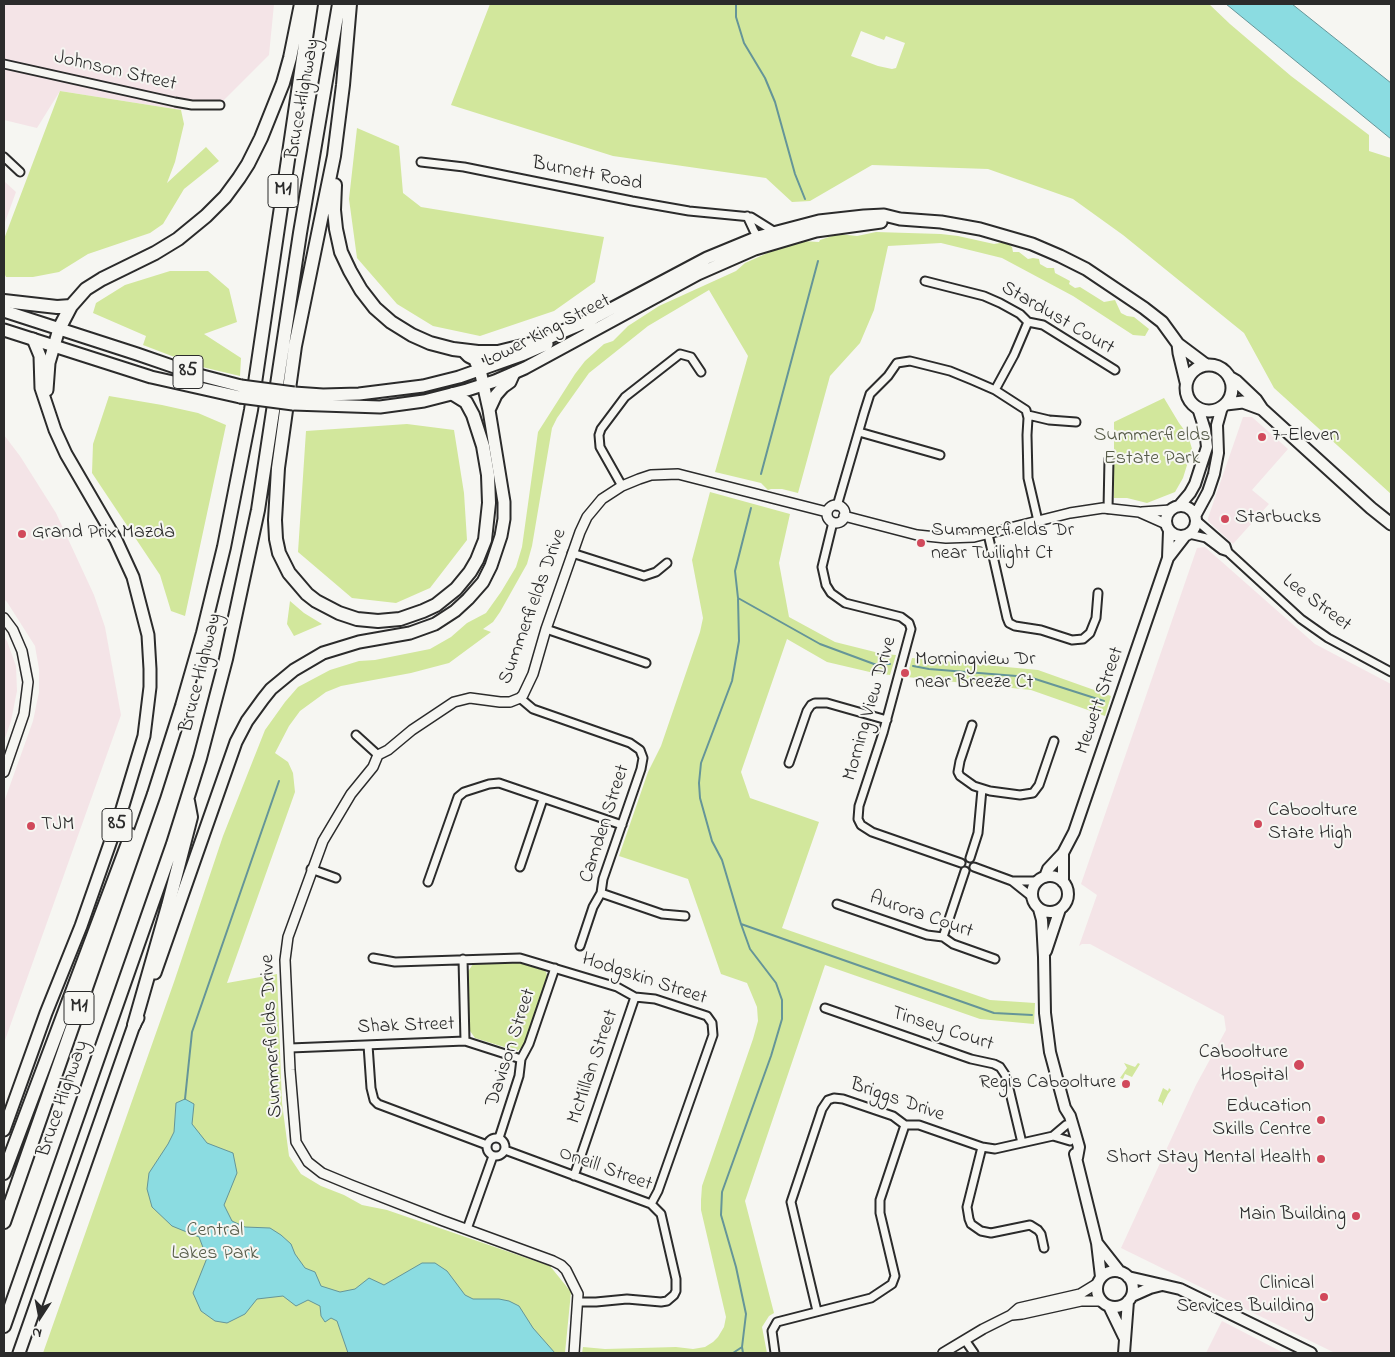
<!DOCTYPE html>
<html>
<head>
<meta charset="utf-8">
<style>
	body { margin:0 }
	#map { position:relative; width:1395px; height:1357px; overflow:hidden; background:#f6f6f2; font-family:"Indie Flower",sans-serif }
	canvas { display:block }
	.frame { position:absolute; inset:0; border:5px solid #2b2b2b; pointer-events:none }
	.north { position:absolute; left:15px; top:1292px; width:50px; height:50px; -webkit-text-stroke:4px #f6f6f2; paint-order:stroke; rotate:191deg; font-size:14px; font-weight:700; line-height:20px; text-align:center; color:#2b2b2b }
	.north::after { content:''; display:block; margin:auto; width:18px; height:22px; background:#2b2b2b; clip-path:polygon(50% 0,100% 100%,50% 72%,0 100%) }
</style>
</head>
<body>
<div id="map">
<canvas width="1395" height="1357"></canvas>
<div class="frame"></div>
<div class="north">N</div>
</div>
<script>
const ctx = document.querySelector('canvas').getContext('2d');
ctx.lineJoin = 'round';
function fillPath(path, color) {
  ctx.fillStyle = color;
  ctx.fill(path, 'evenodd');
}
function shape(rows) {
  const path = new Path2D();
  for (const r of rows) {
    if (r.length === 3) {
      path.moveTo(r[0] + r[2], r[1]);
      path.arc(r[0], r[1], r[2], 0, 2 * Math.PI);
      continue;
    }
    path.moveTo(r[0], r[1]);
    for (let i = 2; i < r.length; i += 2) path.lineTo(r[i], r[i + 1]);
  }
  return path;
}
function trace(path, color, width, dash) {
  ctx.strokeStyle = color;
  ctx.lineWidth = width;
  ctx.lineCap = dash ? 'butt' : 'round';
  ctx.setLineDash(dash || []);
  ctx.stroke(path);
}
function label(font, color, halo, rows, align = 'center') {
  ctx.font = font + ' "Indie Flower",sans-serif';
  ctx.lineWidth = 4;
  ctx.setLineDash([]);
  ctx.textBaseline = 'middle';
  ctx.strokeStyle = halo;
  ctx.fillStyle = color;
  for (const [text, x, y, turn = 0] of rows) {
    ctx.save();
    ctx.translate(x, y);
    ctx.rotate((+turn || 0) * Math.PI / 180);
    ctx.textAlign = isNaN(turn) ? turn : align;
    if (halo) ctx.strokeText(text, 0, 0);
    ctx.fillText(text, 0, 0);
    ctx.restore();
  }
}
fillPath(shape([
	[4,4,274,4,269,55,222,102,181,110,60,91,37,128,4,120],
	[4,181,16,192,4,225],
	[1243,417,1252,417,1288,449,1252,490,1269,504,1233,544,1208,521,1208,518],
	[4,435,20,456,56,513,94,595,105,627,121,715,4,1043,4,802,33,721,39,692,39,669,35,646,7,602,4,599],
	[1205,547,1315,644,1391,684,1391,1353,1335,1353,1121,1248,1196,1085,1226,1030,1224,1016,1090,944,1082,944,1079,946,1097,895,1081,884,1197,548],
	[4,637,7,641,16,666,17,691,11,721,4,741],
	[1222,1321,1282,1352,1282,1353,1206,1353]
]), '#f4e4e7');
fillPath(shape([
	[490,4,1209,4,1230,24,1291,76,1369,135,1369,151,1391,158,1391,494,1274,388,1244,333,1123,235,1073,199,988,169,872,165,810,201,792,202,766,178,613,156,451,105],
	[861,31,884,40,886,36,905,43,896,68,892,69,878,66,851,56],
	[60,91,181,110,184,124,175,162,167,183,206,147,219,161,184,189,163,224,150,233,88,254,59,272,33,277,6,277,4,273,4,239],
	[357,128,399,146,403,193,421,207,604,237,595,282,554,311,480,336,433,326,397,304,357,258,349,199],
	[876,232,941,234,958,236,994,244,1006,242,1012,247,1013,252,1019,252,1028,259,1033,258,1039,259,1040,264,1047,268,1054,268,1055,273,1070,281,1069,284,1075,288,1080,287,1104,302,1115,300,1121,313,1127,316,1134,317,1149,329,1145,336,1133,335,1073,296,1002,258,941,243,888,246,874,310,860,343,830,376,798,493,782,489,771,489,768,490,761,483,715,472,748,356,709,290,648,326,589,373,557,418,552,428,532,546,527,564,500,612,493,622,483,629,491,632,449,663,411,673,341,686,326,692,300,711,289,726,275,753,288,762,293,773,295,792,227,983,277,974,282,1103,289,1156,301,1174,321,1186,344,1195,362,1205,387,1210,550,1266,571,1292,565,1353,43,1353,174,982,223,836,265,730,285,702,298,687,330,670,359,661,375,660,430,649,451,637,467,623,486,613,501,592,516,567,522,547,538,432,575,374,585,361,604,344,613,341,628,326,659,306,736,271,745,263,772,251,803,241,819,242,820,240,838,234,857,236],
	[170,271,208,271,229,289,237,322,204,334,241,358,240,376,198,366,143,345,146,336,93,313,96,303,125,285],
	[109,396,162,405,198,413,226,425,185,616,171,611,160,575,92,473,93,444],
	[1164,398,1179,423,1188,435,1192,449,1183,478,1175,492,1147,503,1127,498,1114,498,1114,422],
	[407,424,454,430,464,493,467,540,430,588,396,603,352,598,298,552,306,431],
	[710,492,790,514,779,563,789,617,835,642,883,654,896,655,890,675,874,673,827,662,787,639,741,772,750,798,819,822,782,928,990,1000,1035,1003,1034,1024,980,1019,825,965,745,1201,774,1313,769,1316,762,1327,767,1353,582,1353,583,1347,605,1349,676,1347,693,1349,705,1347,713,1342,718,1337,724,1327,726,1317,701,1210,701,1200,702,1186,753,1039,758,1021,757,1007,747,983,721,974,688,879,619,856,648,772,661,746,700,632,703,618,692,560],
	[290,601,304,613,322,624,294,636,287,624],
	[912,658,1038,670,1111,696,1105,716,1031,690,907,677],
	[520,961,541,967,546,972,548,978,524,1046,517,1051,475,1038,470,1031,467,973,473,964],
	[1124,1063,1135,1067,1138,1063,1140,1064,1132,1077,1125,1074,1123,1079,1120,1078,1127,1068],
	[1163,1088,1168,1091,1169,1088,1171,1090,1168,1094,1162,1106,1162,1103,1158,1101]
]), '#d2e79c');
const water = shape([
	[1226,4,1292,4,1391,83,1391,139,1226,4],
	[185,1099,194,1104,192,1124,207,1143,233,1153,237,1173,224,1205,232,1221,245,1227,270,1228,281,1235,291,1244,295,1254,305,1268,315,1272,321,1286,340,1292,355,1289,369,1278,384,1285,422,1263,435,1263,447,1271,465,1295,473,1299,499,1299,509,1301,519,1306,533,1328,555,1353,348,1353,337,1321,331,1318,325,1322,321,1316,320,1306,308,1300,296,1306,283,1296,257,1299,245,1314,227,1323,215,1321,201,1311,193,1293,207,1258,199,1237,172,1226,152,1207,147,1189,149,1173,168,1144,174,1132,176,1103,185,1099]
]);
fillPath(water, '#8bdce1');
trace(water, '#659598', 1);
trace(shape([
	[736,4,736,17,744,43,765,78,775,102,795,174,805,199],
	[761,474,818,261],
	[738,598,820,644,874,664,890,664],
	[913,666,929,669,1029,677,1104,701],
	[741,924,994,1013,1032,1015],
	[185,1099,192,1032,279,781],
	[742,1347,743,1353],
	[733,1353,742,1347,746,1314,736,1267,721,1215,722,1192,771,1056,782,1019,782,1000,776,983,750,949,741,924,722,860,712,841,700,798,699,783,701,763,732,681,739,641,738,598,735,571,751,508]
]), '#659598', 2);
const minor = shape([
	[4,64,175,102,192,105,220,105],
	[4,157,20,172],
	[421,162,464,167,632,201,689,211,751,217,775,232],
	[747,216,754,231,758,237,761,238],
	[925,281,984,296,1000,303,1020,314,1028,322,1043,325,1115,370],
	[995,390,1014,355,1028,322],
	[1028,415,1049,420,1076,422],
	[859,432,940,455],
	[622,486,600,447,599,435,601,429,625,397,680,354,691,357,701,372],
	[837,506,864,413,870,394,888,376,897,363,910,361,950,371,972,380,995,390,1026,410,1028,418,1027,435,1028,478,1038,521],
	[1108,509,1109,459],
	[1196,520,1226,546,1228,552,1301,619,1328,638,1391,672],
	[833,522,822,567,826,585,831,593,845,603,901,617,909,623,911,629,883,733,859,806,858,819,861,825,872,832,961,863],
	[988,534,1007,618,1009,623,1015,626,1041,630,1072,640,1083,639,1090,633,1096,618,1098,593],
	[1189,534,1206,538,1222,550,1228,552],
	[572,553,644,576,656,572,667,563],
	[546,629,646,663],
	[520,698,533,709,630,743,640,750,643,758,641,769,603,879,601,893,593,907,580,946],
	[972,725,960,761,958,772,960,776,974,786,990,791,1020,795,1033,793,1039,785,1054,741],
	[356,735,378,755],
	[789,763,807,711,811,705,815,703,827,703,887,720],
	[970,858,978,833,982,789],
	[520,867,543,799],
	[974,867,1012,881,1032,897],
	[311,869,336,878],
	[1012,881,1037,881],
	[428,882,458,797,464,792,489,784,499,783,622,825],
	[601,893,662,914,685,916],
	[837,904,927,935,943,937,953,944,995,959],
	[943,937,965,871],
	[373,958,395,962,520,958,617,987,635,997,655,999,707,1016,712,1023,713,1035,658,1191,651,1204],
	[463,959,465,1041],
	[825,1008,971,1059,994,1064,1000,1067,1006,1076,1022,1143],
	[368,1045,371,1088,374,1100,378,1104,487,1145],
	[290,1048,465,1041,521,1059],
	[1053,1136,1070,1141],
	[496,1147,9],
	[499,1138,519,1076,521,1059,529,1044,555,968],
	[982,1147,967,1207,969,1219,971,1224,981,1231,991,1233,1030,1225,1038,1230,1041,1234,1044,1248],
	[505,1150,651,1204,661,1214,676,1279,676,1291,674,1295,667,1301,661,1302,627,1299,596,1302,578,1302],
	[574,1176,635,997],
	[467,1229,493,1156],
	[817,1311,791,1202,822,1109,828,1100,834,1098,843,1099,893,1116,905,1125,919,1125,982,1147,995,1149,1053,1136,1066,1125],
	[965,1340,974,1353],
	[775,1353,772,1331,777,1322,871,1298,892,1284,895,1276,880,1213,880,1200,905,1125]
]);
const tertiary = shape([
	[836,514,9],
	[1142,512,1171,510],
	[844,516,917,535,946,538,974,537,1070,513,1103,508,1139,512,1166,524],
	[4,618,13,630,22,651,28,682,24,714,4,772],
	[1012,1315,1022,1314,1081,1301,1101,1301],
	[574,1353,578,1294,566,1270,561,1265,553,1261,441,1220,351,1185,322,1173,308,1162,296,1142,290,1070,285,960,288,937,323,841,351,794,373,767,378,755,388,750,412,730,454,702,470,698,500,702,510,702,520,698,523,695,533,674,546,629,580,532,587,517,602,499,622,486,639,479,651,475,678,474,827,512],
	[943,1353,983,1329,1011,1315,1019,1308,1080,1294,1098,1283]
]);
const secondary = shape([
	[1181,521,15],
	[1179,506,1190,493,1195,484,1207,447,1205,430,1198,408],
	[1195,516,1208,492,1214,474,1218,453,1217,425,1222,407],
	[1168,558,1169,531],
	[1063,853,1063,882],
	[1050,894,18],
	[1045,877,1048,869,1063,853,1074,832,1168,558,1185,536],
	[1039,909,1042,920,1044,957,1045,1013,1050,1052,1065,1108,1070,1116,1075,1133,1079,1147,1077,1158],
	[1046,951,1060,909],
	[1075,1154,1097,1243,1101,1277],
	[1098,1244,1120,1272],
	[1115,1289,18],
	[1128,1277,1180,1289,1311,1353],
	[1132,1296,1150,1288,1162,1285],
	[1109,1306,1124,1337],
	[1124,1353,1128,1301]
]);
const primary = shape([
	[4,311,137,354,195,374,241,386],
	[585,324,592,319,707,258,758,237,819,221,864,216,884,215,900,219,941,222,980,229,1032,244,1060,256,1086,269,1144,308,1162,322,1178,344,1206,365],
	[4,330,151,377,240,397],
	[1178,344,1179,353,1186,382],
	[1209,388,23],
	[1229,377,1236,381,1256,400,1262,409,1371,508,1391,524],
	[294,393,323,395,359,394,423,386,459,377,524,354,547,344],
	[293,404,380,407,424,401,467,390,495,381,525,368,698,274,755,249,816,231,881,222],
	[1226,404,1243,402,1262,409]
]);
const trunk = shape([
	[47,390,49,363,59,329],
	[489,410,496,395,503,387,510,382,514,373],
	[155,973,236,742,247,721,263,699,271,689,294,670,323,653,359,642,410,633,435,624,455,611,468,599,483,582,491,566,501,536,504,519,504,502,489,410,480,370],
	[4,1130,46,1013,81,926,122,809,144,736,150,687,150,669,148,635,133,577,116,540,66,454,55,430,41,388,40,356,33,339],
	[19,1353,134,1025,138,1018]
]);
const motorway = shape([
	[350,4,343,85,334,156,295,346,278,468,275,520,276,539,279,553,289,573,307,594,316,601,339,613,357,619,378,621,400,619,423,611,436,605,456,589,470,572,477,560,485,540,489,503,488,475,483,446,473,415,466,402,453,394],
	[335,185,334,210,336,229,341,252,350,271,361,290,375,308,391,322,412,335,430,343,453,349,478,352,498,352,535,343,592,319],
	[4,301,57,307,71,306],
	[59,329,71,306,86,289,102,279,155,253,178,239,206,216,225,197,239,178,248,164,261,138,283,83,290,58,301,4],
	[464,351,469,356,475,359,480,370],
	[134,1025,168,906,191,817,188,801],
	[4,1173,131,835],
	[4,1222,154,794,182,706,203,633,224,547,251,410,311,4],
	[4,1326,173,844,200,758,226,659,258,510,300,233,339,4]
]);
trace(minor, '#2b2b2b', 11);
trace(tertiary, '#2b2b2b', 12);
trace(secondary, '#2b2b2b', 14);
trace(primary, '#2b2b2b', 15);
trace(trunk, '#2b2b2b', 15);
trace(motorway, '#2b2b2b', 16);
trace(minor, '#f6f6f2', 7);
trace(tertiary, '#f6f6f2', 9);
trace(secondary, '#f6f6f2', 10);
trace(primary, '#f6f6f2', 11);
trace(trunk, '#f6f6f2', 11);
trace(motorway, '#f6f6f2', 12);
const primaryBridge = shape([
	[241,386,294,393],
	[240,397,293,404]
]);
trace(primaryBridge, '#2b2b2b', 15, []);
trace(primaryBridge, '#f6f6f2', 11);
for (const [x, y, r, color] of [
	[1262,437,5,"#d1495b"],
	[1225,519,5,"#d1495b"],
	[22,534,5,"#d1495b"],
	[921,543,5,"#d1495b"],
	[905,673,5,"#d1495b"],
	[1258,824,5,"#d1495b"],
	[31,826,5,"#d1495b"],
	[1299,1065,6,"#d1495b"],
	[1126,1084,5,"#d1495b"],
	[1321,1120,5,"#d1495b"],
	[1321,1159,5,"#d1495b"],
	[1356,1216,5,"#d1495b"],
	[1324,1297,5,"#d1495b"]
]) {
  const dot = new Path2D();
  dot.arc(x, y, r, 0, 2 * Math.PI);
  ctx.fillStyle = color;
  ctx.fill(dot);
  trace(dot, '#f6f6f2', 2);
}
for (const [x, y, w] of [
	[283,191,30],
	[188,372,30],
	[117,825,30],
	[79,1008,30]
]) {
  const box = new Path2D();
  box.roundRect(x - w / 2, y - 16.5, w, 33, 4);
  ctx.fillStyle = '#f6f6f2';
  ctx.fill(box);
  trace(box, '#2b2b2b', 1);
}
label('bold 19px', '#2b2b2b', null, [
	["M1",283,191],
	["85",188,372],
	["85",117,825],
	["M1",79,1008]
]);
label('20px', '#2b2b2b', '#f6f6f2', [
	["Johnson Street",115,72,13],
	["Bruce Highway",304,99,-80],
	["Burnett Road",587,175,11],
	["Stardust Court",1057,319,30],
	["Lower King Street",548,332,-27],
	["Lee Street",1316,604,37],
	["Summerfields Drive",534,607,-70],
	["Bruce Highway",202,673,-76],
	["Mewett Street",1101,701,-71],
	["Morning View Drive",871,709,-74],
	["Camden Street",606,824,-72],
	["Aurora Court",921,916,19],
	["Hodgskin Street",644,980,18],
	["Shak Street",406,1027,-2],
	["Tinsey Court",942,1030,18],
	["Summerfields Drive",273,1036,-93],
	["Davison Street",512,1048,-72],
	["McMillan Street",594,1067,-71],
	["Bruce Highway",64,1099,-71],
	["Briggs Drive",897,1101,19],
	["Oneill Street",605,1170,20]
]);
label('20px', '#555a47', '#f6f6f2', [
	["Summerfields",1152,437],
	["Estate Park",1152,460],
	["Central",215,1232],
	["Lakes Park",215,1255]
]);
label('20px', '#2b2b2b', '#f6f6f2', [
	["7-Eleven",1272,437],
	["Starbucks",1235,519],
	["Summerfields Dr",931,532],
	["near Twilight Ct",931,555],
	["Grand Prix Mazda",32,534],
	["Morningview Dr",915,661],
	["near Breeze Ct",915,684],
	["Caboolture",1268,812],
	["State High",1268,835],
	["TJM",41,826],
	["Caboolture",1288,1054,"right"],
	["Hospital",1288,1077,"right"],
	["Regis Caboolture",1116,1084,"right"],
	["Education",1311,1108,"right"],
	["Skills Centre",1311,1131,"right"],
	["Short Stay Mental Health",1311,1159,"right"],
	["Main Building",1346,1216,"right"],
	["Clinical",1314,1285,"right"],
	["Services Building",1314,1308,"right"]
], 'left');
</script>
</body>
</html>
